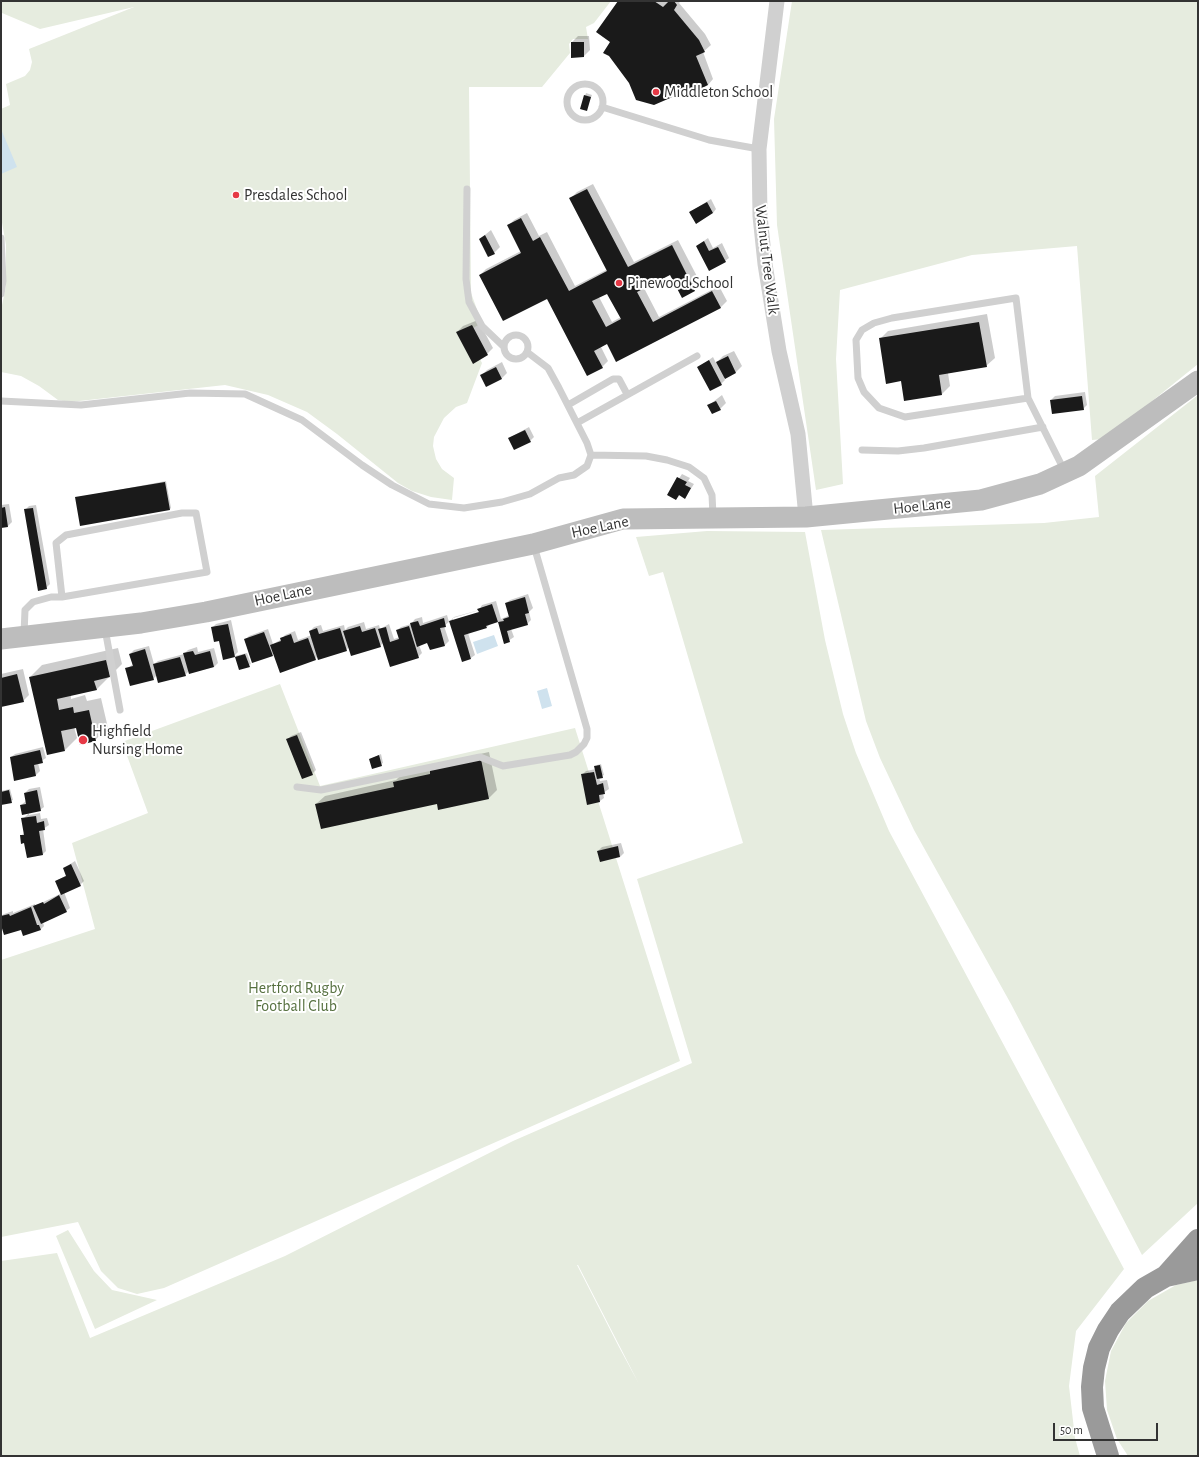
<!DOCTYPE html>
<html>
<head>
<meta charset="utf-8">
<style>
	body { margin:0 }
	#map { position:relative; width:1199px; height:1457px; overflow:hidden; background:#fff; font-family:"Alegreya Sans",sans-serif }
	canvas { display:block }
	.frame { position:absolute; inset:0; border:2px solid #333; pointer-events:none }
	.scale { position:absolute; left:1053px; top:1423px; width:105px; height:18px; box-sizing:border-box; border:2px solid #333; border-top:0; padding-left:5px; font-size:12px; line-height:14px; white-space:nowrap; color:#333; -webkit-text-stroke:3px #fff; paint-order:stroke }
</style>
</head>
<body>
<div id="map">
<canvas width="1199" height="1457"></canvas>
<div class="frame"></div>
<div class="scale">50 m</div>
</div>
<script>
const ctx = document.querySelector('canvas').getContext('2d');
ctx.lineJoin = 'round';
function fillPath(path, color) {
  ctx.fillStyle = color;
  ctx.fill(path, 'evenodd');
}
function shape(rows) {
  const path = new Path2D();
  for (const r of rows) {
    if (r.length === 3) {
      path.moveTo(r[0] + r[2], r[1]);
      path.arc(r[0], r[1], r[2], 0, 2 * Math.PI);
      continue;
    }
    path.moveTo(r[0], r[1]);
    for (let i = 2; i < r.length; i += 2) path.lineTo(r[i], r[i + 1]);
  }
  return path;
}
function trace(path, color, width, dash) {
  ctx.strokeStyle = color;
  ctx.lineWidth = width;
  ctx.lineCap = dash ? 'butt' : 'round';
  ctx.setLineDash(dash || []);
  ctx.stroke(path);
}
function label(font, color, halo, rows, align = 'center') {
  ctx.font = font + ' "Alegreya Sans",sans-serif';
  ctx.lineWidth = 4;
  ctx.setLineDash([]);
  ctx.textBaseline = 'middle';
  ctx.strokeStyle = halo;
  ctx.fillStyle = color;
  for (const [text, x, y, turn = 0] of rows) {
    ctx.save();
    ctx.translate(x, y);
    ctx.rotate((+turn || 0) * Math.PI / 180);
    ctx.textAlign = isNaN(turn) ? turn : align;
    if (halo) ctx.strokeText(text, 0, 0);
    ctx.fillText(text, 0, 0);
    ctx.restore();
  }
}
fillPath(shape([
	[1,1,611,1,594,23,586,27,588,39,573,39,569,44,570,53,542,87,469,87,471,293,482,323,466,332,482,363,467,403,456,407,444,418,434,437,433,446,436,459,442,469,454,478,452,500,431,497,412,491,398,483,337,434,307,412,268,395,225,385,70,402,58,400,39,386,21,376,1,372,1,310,6,286,6,245,1,217,1,109,10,105,6,84,25,76,30,70,32,62,29,49,134,7,40,29,2,13],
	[792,1,1198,1,1198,364,1120,427,1102,439,1092,440,1077,246,972,255,840,290,836,359,843,484,816,490,777,225,774,119],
	[1198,395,1198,1203,1142,1255,1011,1004,914,830,880,758,866,721,821,530,1044,523,1099,517,1095,476],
	[707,531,805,532,825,640,843,714,856,753,889,831,1124,1269,1076,1331,1069,1386,1075,1438,1080,1456,1,1456,1,1261,57,1253,90,1338,285,1256,513,1141,692,1063,637,879,743,843,663,572,649,576,636,537],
	[577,1265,578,1265,639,1384,619,1347],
	[280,684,320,786,575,728,680,1061,164,1288,137,1294,118,1288,101,1271,78,1222,1,1237,1,960,95,929,72,843,148,813,122,742],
	[68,1230,94,1271,112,1290,157,1300,95,1329,56,1236],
	[1198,1280,1198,1456,1128,1456,1117,1439,1107,1410,1105,1381,1111,1351,1126,1323,1148,1301,1176,1285]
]), '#e6ecdf');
fillPath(shape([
	[1,129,17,167,1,174],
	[494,635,498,646,477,654,473,642],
	[547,688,552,706,542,709,537,691]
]), '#cfe2ee');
fillPath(shape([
	[620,1,681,1,679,3,705,34,711,45,703,52,713,79,708,85,611,42],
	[578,36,589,36,590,50,584,56,572,42],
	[586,93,592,95,586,110,581,109],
	[593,184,634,262,678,240,701,284,695,290,683,296,671,274,644,288,659,317,719,286,727,301,721,307,617,360,608,343,601,347,608,361,602,367,548,297,480,275,486,269,521,251,508,226,514,220,527,213,539,236,547,232,575,286,608,269,571,198,577,192],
	[607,292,621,317,612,322,599,297],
	[711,199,716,209,713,213,690,212],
	[491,230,500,247,494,253,480,239],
	[708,238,713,248,722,243,729,258,725,261,697,246],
	[987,314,995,358,986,366,948,373,950,386,942,394,902,380,880,339,888,331],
	[478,320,493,348,487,354,457,332,463,326],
	[734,351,742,366,736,372,724,378,725,380,721,384,699,367,713,357,716,363,723,356],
	[502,362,507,373,501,379,481,376,487,370],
	[1085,392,1087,405,1083,409,1051,400,1055,396],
	[722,395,726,403,720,409,709,405],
	[529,427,534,437,530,441,509,438],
	[682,474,690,478,688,481,694,484,685,498,680,495,676,499,668,495],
	[166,481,171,508,170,509,76,498],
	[9,504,12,522,8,526,1,527,1,505],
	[36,505,50,584,46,588,25,510,29,506],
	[528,594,533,608,529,612,531,620,527,624,511,629,514,637,505,643,498,621,490,624,487,627,468,633,475,655,471,658,450,621,444,626,449,641,445,645,430,649,428,642,419,645,422,653,418,657,384,642,380,646,349,647,346,650,318,656,315,659,274,653,272,655,245,640,249,636,268,629,273,644,282,639,285,635,295,631,298,640,312,635,310,631,314,627,321,625,323,631,344,625,345,630,348,627,364,622,366,629,379,625,380,629,389,624,394,639,400,637,397,630,401,627,411,624,415,619,422,617,423,623,447,615,449,622,454,617,479,610,482,605,496,601,501,619,510,615,506,603,510,600],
	[483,609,484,611,453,621,453,618],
	[231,620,238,652,234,656,219,640,212,628,216,624],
	[149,646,154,664,158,661,184,654,188,650,197,647,198,652,214,648,218,663,214,667,190,673,189,671,185,675,157,675,153,679,127,669,133,664,130,654,134,650],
	[118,648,122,664,96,690,71,695,71,699,85,695,87,701,101,698,108,728,95,740,77,727,74,727,77,738,65,750,30,677,42,665],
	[247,653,251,664,240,669,235,656],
	[23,669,29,695,23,701,1,706,1,674],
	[301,732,316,770,312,774,288,739,291,736],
	[43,747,46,758,38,763,40,771,36,775,15,780,11,757,15,754],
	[489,752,497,790,489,798,439,809,438,803,316,804,325,796,396,780,402,774,439,763],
	[381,754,383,763,372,768,370,759],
	[601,764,604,775,599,777,600,781,607,780,609,789,603,793,604,798,600,801,582,775,586,771,596,769,597,765],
	[40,787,44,807,40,810,21,805,26,801,25,793,29,789],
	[10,789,13,800,1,804,1,791],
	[29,813,29,815,40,813,41,819,47,818,49,825,43,829,46,851,42,855,25,842,21,836,25,832,23,819],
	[621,843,624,853,620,857,598,851,602,847],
	[75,861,84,881,80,885,64,892,70,908,66,911,43,922,44,926,40,930,22,929,1,921,1,916,4,914,13,911,13,913,35,904,35,906,62,893,56,881,67,875,64,868]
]), '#0003');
fillPath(shape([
	[618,1,654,1,663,7,669,1,674,1,677,5,674,10,699,40,705,52,696,56,708,85,700,89,684,92,654,105,636,100,629,83,609,56,603,53,610,42,596,32],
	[571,42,584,42,584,57,571,58],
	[584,95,591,97,587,111,580,109],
	[587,189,628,267,672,245,695,291,682,298,670,275,637,292,653,322,712,291,721,308,616,362,607,344,594,351,603,368,587,376,547,299,503,321,479,275,521,253,507,225,521,218,533,241,540,237,569,291,607,271,569,198],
	[607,294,621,319,606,327,592,301],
	[707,202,713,213,696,224,689,212],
	[485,235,495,254,488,257,479,239],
	[704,241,709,251,718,247,726,262,709,271,696,246],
	[979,322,987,367,939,375,942,395,904,401,901,381,886,384,879,338],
	[472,325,488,355,473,364,456,332],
	[728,356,736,373,725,379,716,362],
	[709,360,722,385,710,391,697,367],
	[496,367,502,379,486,387,480,375],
	[1082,396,1084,410,1052,414,1050,400],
	[716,401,721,410,712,414,707,405],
	[525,430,531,442,514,450,508,438],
	[677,477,687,482,685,485,691,488,685,499,679,495,676,500,667,495],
	[165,482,170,510,80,526,75,497],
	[5,507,8,527,1,528,1,508],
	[33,508,47,589,38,591,24,509],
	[525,597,529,613,525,614,528,625,507,631,510,642,504,644,498,622,486,626,487,628,464,635,471,659,462,662,449,621,479,612,477,609,492,604,498,622,504,621,503,619,509,617,505,603],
	[444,618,446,627,440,628,445,646,430,650,427,643,417,647,410,623,418,621,420,626],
	[228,624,235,657,245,654,250,667,239,670,235,657,223,660,219,641,214,642,211,627],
	[360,626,362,632,375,628,381,647,351,656,343,631],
	[409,626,419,658,390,667,378,629,386,627,390,642,399,639,396,630],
	[317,628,319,634,340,628,347,651,318,660,309,631],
	[264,632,273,656,252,663,244,639],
	[291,634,294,643,308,638,316,660,280,673,270,645,281,641,280,638],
	[145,649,154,680,130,686,125,668,133,666,129,654],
	[193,651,195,655,210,651,214,667,189,674,183,653],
	[180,657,186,676,158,683,153,664],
	[106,660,110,677,94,681,97,690,57,699,59,710,73,707,74,713,89,710,96,741,80,745,76,728,61,731,65,751,47,755,29,677],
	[17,674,24,702,1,707,1,678],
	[297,735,313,775,302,779,286,739],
	[40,750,43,763,34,765,36,776,14,781,10,757],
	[379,755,382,766,372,769,369,759],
	[481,759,489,799,438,810,437,804,321,829,315,804,394,787,393,782,430,774,430,770],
	[600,765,603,778,597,779,594,766],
	[594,772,597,785,603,783,605,794,599,795,600,802,587,805,581,774],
	[9,790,12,803,1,805,1,792],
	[37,790,41,811,22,815,20,805,26,804,24,793],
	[36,816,37,823,44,821,45,830,39,831,43,855,27,858,24,843,21,844,20,835,24,835,21,818],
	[618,846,620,857,600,862,597,851],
	[71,864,81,886,61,895,55,881,66,876,63,868],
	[59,895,67,912,41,924,33,906,43,902,44,904],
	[31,907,37,925,39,925,41,930,23,936,21,930,4,935,1,925,1,916,9,914,10,916]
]), '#1a1a1a');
trace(shape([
	[585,102,18],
	[602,107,709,140,759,149],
	[467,189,466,279,469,302,482,326,504,347],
	[1,238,3,281,1,294],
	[516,347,12],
	[1028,398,1016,298,892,318,874,323,862,330,856,340,858,378,864,392,879,408,905,417,1028,398,1065,472],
	[1,401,81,405,190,393,245,394,302,420,362,465,392,485,429,504,464,508,502,502,530,494,559,478,574,475,587,466,591,455,587,443,559,388,548,368,527,352],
	[568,405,613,379,619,379,627,394],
	[577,423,697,356],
	[862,450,898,451,924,448,1043,427],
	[591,455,646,456,667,460,689,467,704,478,712,495,713,515],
	[105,629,120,710],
	[24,634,25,610,33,602,51,597,62,597,207,572,196,513,182,513,66,535,56,543,62,597],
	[297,787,321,790,480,757,503,766,570,755,576,752,584,744,587,738,587,729,534,546]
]), '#d0d0d0', 7);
trace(shape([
	[777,1,759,149,760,216,765,264,779,351,798,434,806,517]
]), '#d0d0d0', 15);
trace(shape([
	[1,639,141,623,206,612,533,544,623,519,806,517,981,500,1040,484,1079,466,1198,381]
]), '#bdbdbd', 21);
trace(shape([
	[1166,1276,1198,1240],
	[1108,1456,1093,1408,1092,1387,1094,1368,1099,1348,1108,1330,1120,1312,1145,1288,1166,1276,1198,1269]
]), '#9a9a9a', 22);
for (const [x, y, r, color] of [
	[656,92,4,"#e63946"],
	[236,195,4,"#e63946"],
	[619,283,4,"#e63946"],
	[83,740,5,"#e63946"]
]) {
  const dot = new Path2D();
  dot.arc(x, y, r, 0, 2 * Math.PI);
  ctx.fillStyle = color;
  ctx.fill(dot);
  trace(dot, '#fff', 1.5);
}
label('16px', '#333', '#fff', [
	["Middleton School",664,92],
	["Presdales School",244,195],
	["Pinewood School",627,283],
	["Highfield",92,731],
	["Nursing Home",92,749]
], 'left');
label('16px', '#333', '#fff', [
	["Walnut Tree Walk",767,260,83],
	["Hoe Lane",922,506,-6],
	["Hoe Lane",600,527,-12],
	["Hoe Lane",283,595,-12]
]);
label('16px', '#56703f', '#fff', [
	["Hertford Rugby",296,988],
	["Football Club",296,1006]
]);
</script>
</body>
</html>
